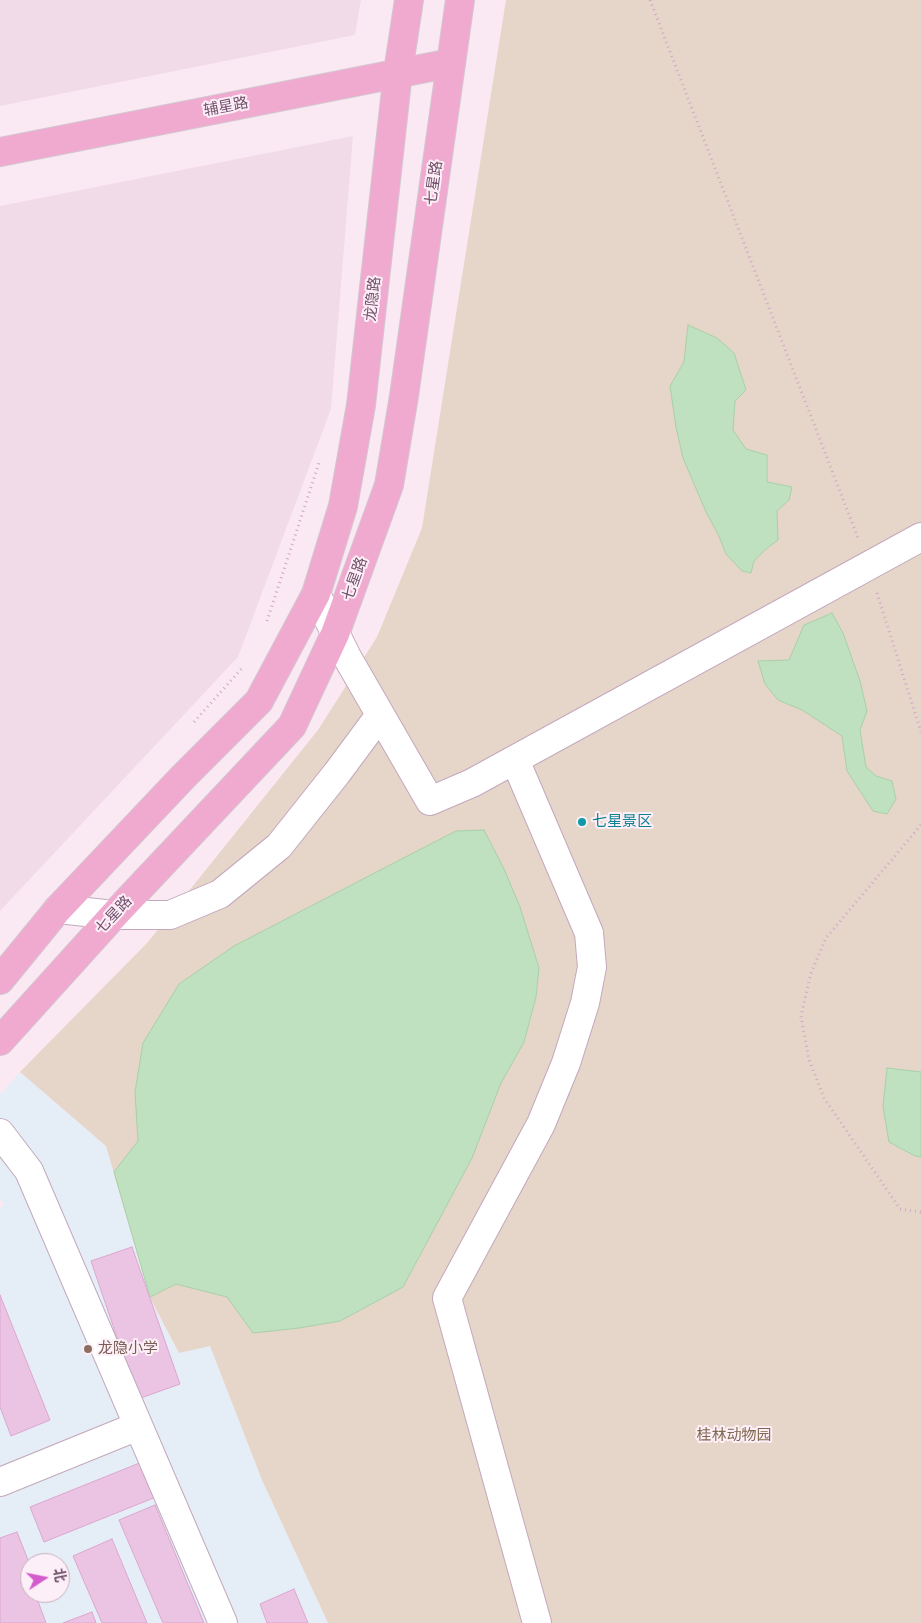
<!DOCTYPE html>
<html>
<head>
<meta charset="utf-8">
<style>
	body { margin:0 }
	#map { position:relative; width:921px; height:1623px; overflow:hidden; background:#fae9f2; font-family:Figtree,"Noto Sans SC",sans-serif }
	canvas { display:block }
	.north { position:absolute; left:20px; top:1553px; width:50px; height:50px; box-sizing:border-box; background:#fdeff7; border:1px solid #c5afbf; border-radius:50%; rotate:79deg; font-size:14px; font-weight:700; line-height:20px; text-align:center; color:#71506b }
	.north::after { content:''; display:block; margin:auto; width:18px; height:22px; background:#d45dce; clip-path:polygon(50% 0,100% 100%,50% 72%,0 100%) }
</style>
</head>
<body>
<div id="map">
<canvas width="921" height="1623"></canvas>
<div class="north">北</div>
</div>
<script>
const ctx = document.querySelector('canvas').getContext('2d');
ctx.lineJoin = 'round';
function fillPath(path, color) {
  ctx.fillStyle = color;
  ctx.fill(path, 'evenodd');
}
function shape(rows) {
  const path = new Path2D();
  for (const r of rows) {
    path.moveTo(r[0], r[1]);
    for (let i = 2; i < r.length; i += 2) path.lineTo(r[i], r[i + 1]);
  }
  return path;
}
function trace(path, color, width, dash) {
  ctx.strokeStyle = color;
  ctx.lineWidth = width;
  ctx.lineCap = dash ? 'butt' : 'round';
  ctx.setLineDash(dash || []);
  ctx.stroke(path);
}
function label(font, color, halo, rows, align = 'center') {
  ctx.font = font + ' Figtree,"Noto Sans SC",sans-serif';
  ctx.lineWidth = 4;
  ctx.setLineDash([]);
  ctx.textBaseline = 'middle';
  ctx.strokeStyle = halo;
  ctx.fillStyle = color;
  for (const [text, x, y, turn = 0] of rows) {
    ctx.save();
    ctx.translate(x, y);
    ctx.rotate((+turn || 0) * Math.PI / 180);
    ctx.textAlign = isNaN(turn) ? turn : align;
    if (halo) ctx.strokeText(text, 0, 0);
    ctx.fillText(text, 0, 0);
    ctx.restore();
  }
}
fillPath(shape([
	[0,0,361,0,355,35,0,106],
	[353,136,331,409,238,657,0,911,0,206]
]), '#f2dbe9');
fillPath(shape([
	[20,1072,106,1146,150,1298,178,1353,210,1345,262,1480,328,1623,0,1623,0,1208,4,1204,0,1199,0,1095],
	[30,1563,60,1563,60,1593,30,1593]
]), '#e5eef6');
fillPath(shape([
	[506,0,921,0,921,1623,328,1623,262,1480,210,1346,179,1353,150,1298,106,1146,20,1072,148,942,318,730,377,637,422,528]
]), '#e6d5c9');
const water = shape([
	[688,325,717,338,734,353,746,390,735,401,733,430,746,449,767,455,767,482,792,487,789,500,777,511,778,540,766,549,754,561,751,573,742,571,726,554,718,534,706,512,683,458,676,427,670,386,684,362,688,325],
	[832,613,843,633,860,681,867,711,860,730,866,767,876,776,892,781,896,799,887,814,873,811,847,771,842,736,802,710,778,700,765,684,758,661,789,660,804,625,832,613],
	[484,830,504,869,520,907,539,968,536,997,524,1042,501,1083,472,1158,403,1287,340,1321,299,1328,253,1333,227,1297,176,1284,150,1297,114,1172,138,1141,135,1092,143,1043,179,984,234,946,417,851,456,831,484,830],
	[887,1068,921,1072,921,1157,915,1156,889,1142,883,1107,887,1068]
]);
fillPath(water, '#c0e1bf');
trace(water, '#a8d1a7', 1);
const building = shape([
	[132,1247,180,1384,138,1399,91,1261,132,1247],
	[0,1295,50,1420,11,1436,0,1407,0,1295],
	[147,1460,161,1495,44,1542,30,1507,147,1460],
	[155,1505,204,1623,163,1623,119,1520,155,1505],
	[17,1532,30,1565,25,1567,30,1581,30,1593,35,1593,46,1623,0,1623,0,1538,17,1532],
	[112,1539,147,1623,102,1623,73,1556,112,1539],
	[294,1589,308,1623,267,1623,260,1604,294,1589],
	[92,1612,96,1623,63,1623,92,1612]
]);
fillPath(building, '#ecc4e3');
trace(building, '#dca6d1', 1);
const minor = shape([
	[316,594,347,657,430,801,472,783,921,537],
	[515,760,589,933,592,967,585,1003,566,1063,541,1124,447,1298,537,1623],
	[58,909,114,915,170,915,220,894,279,846,337,773,380,715],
	[0,1133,29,1171,223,1623],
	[0,1482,138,1426]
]);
const major = shape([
	[0,152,451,63],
	[0,980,58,909,183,777,259,701,316,594,343,506,361,405,398,72,409,0],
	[0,1041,114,915,292,726,335,634,389,485,404,396,460,0]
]);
trace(minor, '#c3a8bc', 30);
trace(major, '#d2c7d0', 30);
trace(shape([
	[650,0,858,538],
	[877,593,921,732],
	[267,621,319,463],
	[194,722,243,667],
	[921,825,826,938,811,973,801,1016,809,1060,824,1098,900,1209,921,1212]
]), '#d1a7c8', 3, [1, 4]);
trace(minor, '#fff', 28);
trace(major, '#f0aad0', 28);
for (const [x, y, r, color] of [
	[582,822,5,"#0f9aa8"],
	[88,1349,5,"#8d6e63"]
]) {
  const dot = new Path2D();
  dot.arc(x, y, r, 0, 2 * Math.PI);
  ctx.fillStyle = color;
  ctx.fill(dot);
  trace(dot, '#fdeff7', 2);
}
label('15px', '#71506b', '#fdeff7', [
	["辅星路",226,107,-11],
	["七星路",434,183,-82],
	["龙隐路",373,299,-84],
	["七星路",355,579,-70],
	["七星路",114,915,-47]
]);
label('15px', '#0d838f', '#fdeff7', [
	["七星景区",592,822]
], 'left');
label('15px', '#785e54', '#fdeff7', [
	["龙隐小学",98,1349]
], 'left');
label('15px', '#80694f', '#fdeff7', [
	["桂林动物园",734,1436]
]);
</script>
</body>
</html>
